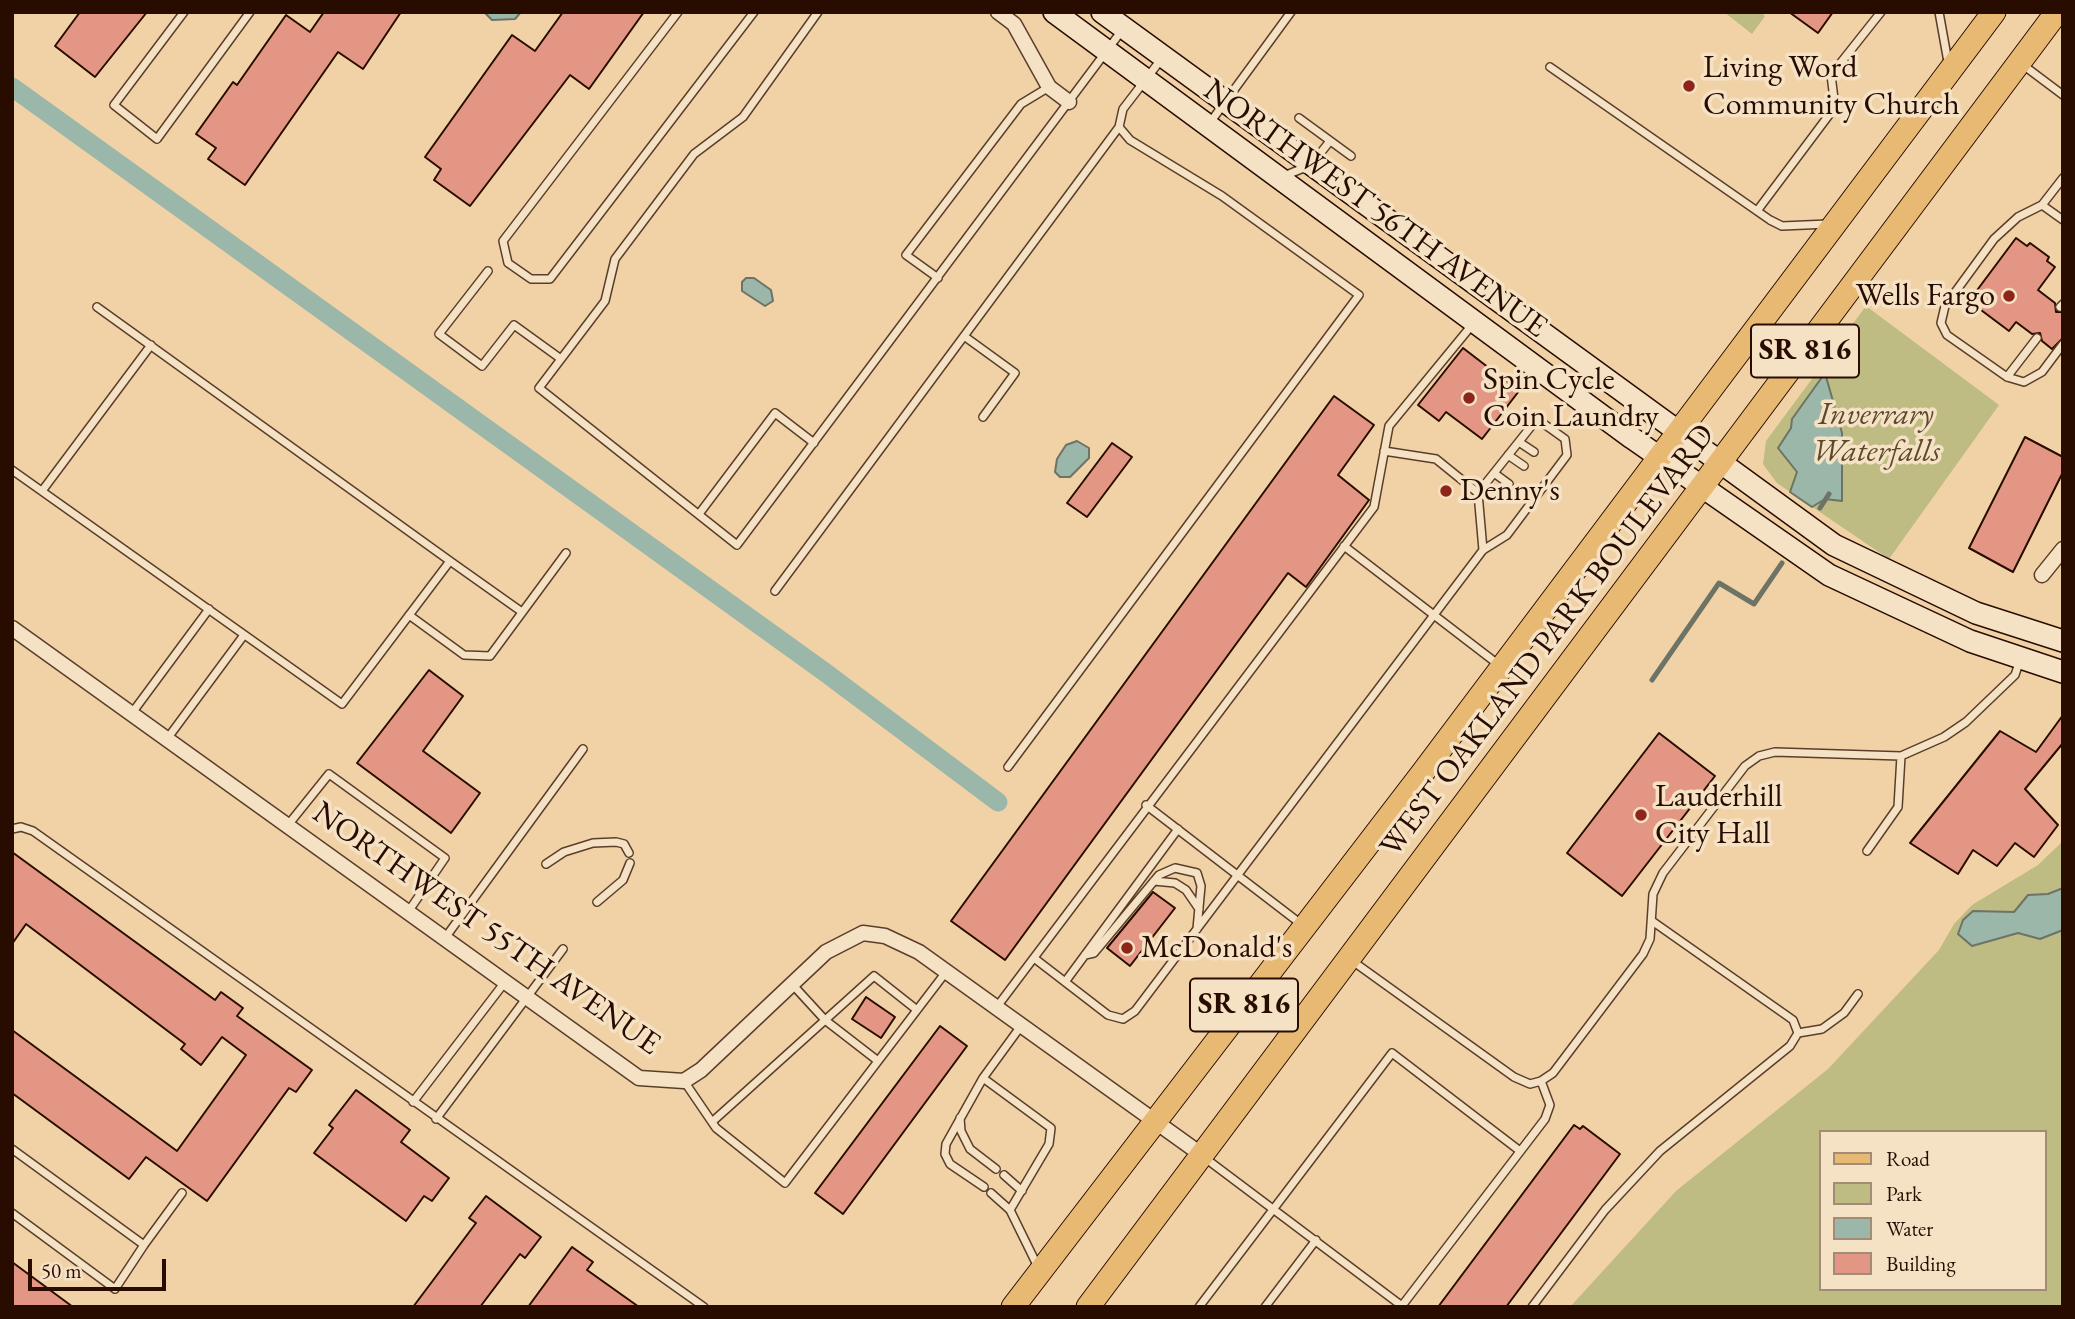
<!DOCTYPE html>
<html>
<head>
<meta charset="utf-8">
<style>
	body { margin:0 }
	#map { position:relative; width:2075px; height:1319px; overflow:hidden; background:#f0d2a6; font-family:"EB Garamond",serif }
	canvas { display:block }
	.frame { position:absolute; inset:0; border:14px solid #290c00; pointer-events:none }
	.legend { position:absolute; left:1819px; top:1130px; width:228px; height:161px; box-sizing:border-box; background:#f5e2c5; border:2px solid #a38c76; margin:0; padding:9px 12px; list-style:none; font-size:21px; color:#290c00 }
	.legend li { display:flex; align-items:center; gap:14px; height:35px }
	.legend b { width:35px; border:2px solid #a38c76 }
	.scale { position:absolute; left:28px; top:1259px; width:138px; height:32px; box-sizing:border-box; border:4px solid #290c00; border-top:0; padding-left:9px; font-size:21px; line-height:24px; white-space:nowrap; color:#290c00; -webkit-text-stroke:5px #f5e2c5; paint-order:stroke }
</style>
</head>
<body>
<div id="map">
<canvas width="2075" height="1319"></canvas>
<div class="frame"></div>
<ul class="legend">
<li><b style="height:9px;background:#e8b973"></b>Road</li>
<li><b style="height:19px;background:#bebb83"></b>Park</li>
<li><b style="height:19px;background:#9ab7a9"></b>Water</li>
<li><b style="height:19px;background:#e29683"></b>Building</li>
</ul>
<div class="scale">50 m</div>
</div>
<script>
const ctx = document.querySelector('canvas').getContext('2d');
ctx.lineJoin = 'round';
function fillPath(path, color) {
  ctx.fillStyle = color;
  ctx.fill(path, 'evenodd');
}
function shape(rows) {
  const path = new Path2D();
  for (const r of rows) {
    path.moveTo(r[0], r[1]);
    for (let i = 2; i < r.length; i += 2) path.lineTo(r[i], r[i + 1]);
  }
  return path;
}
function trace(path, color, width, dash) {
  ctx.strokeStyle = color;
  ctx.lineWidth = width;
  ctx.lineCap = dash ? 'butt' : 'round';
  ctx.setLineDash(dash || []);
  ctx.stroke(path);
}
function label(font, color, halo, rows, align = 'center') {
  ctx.font = font + ' "EB Garamond",serif';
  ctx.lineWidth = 7;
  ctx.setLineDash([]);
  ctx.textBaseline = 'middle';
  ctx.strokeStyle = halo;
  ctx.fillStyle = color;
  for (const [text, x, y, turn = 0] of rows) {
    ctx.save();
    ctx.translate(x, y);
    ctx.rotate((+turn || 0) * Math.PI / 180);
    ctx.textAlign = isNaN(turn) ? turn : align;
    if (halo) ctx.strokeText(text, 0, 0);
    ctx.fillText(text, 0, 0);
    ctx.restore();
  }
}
fillPath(shape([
	[1724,12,1760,12,1765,16,1752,34],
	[1866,306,1999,405,1889,559,1777,483,1763,464,1766,441],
	[2063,841,2063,1307,1570,1307,1676,1191,1828,1069,1939,950,1954,924,1972,905,2038,865],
	[1821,1132,2045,1132,2045,1289,1821,1289]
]), '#bebb83');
const water = shape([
	[484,12,521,12,515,19,492,20,484,12],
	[746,278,754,278,771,290,773,301,765,306,742,291,742,282,746,278],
	[1825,373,1842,433,1842,501,1825,499,1812,507,1790,492,1797,472,1778,448,1791,428,1792,419,1825,373],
	[1077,441,1089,448,1089,458,1070,477,1060,477,1055,472,1057,459,1066,445,1077,441],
	[2063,888,2063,930,2040,939,2018,933,1972,946,1958,934,1963,920,1973,911,2014,912,2028,895,2048,894,2063,888]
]);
fillPath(water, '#9ab7a9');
trace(water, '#6d7365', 2);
trace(shape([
	[1820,508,1829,494],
	[1652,680,1719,583,1754,604,1782,563]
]), '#6d7365', 5);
trace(shape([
	[12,87,826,673,998,802]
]), '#9ab7a9', 19);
const building = shape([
	[80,12,147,12,95,77,55,46,80,12],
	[324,12,401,12,363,69,338,52,245,185,208,159,216,148,196,134,233,82,237,85,286,15,310,32,324,12],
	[563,12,644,12,589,89,570,75,470,206,434,180,441,169,425,157,512,35,535,51,563,12],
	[1789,12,1833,12,1818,33,1789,12],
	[2016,238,2027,246,2030,243,2049,257,2047,261,2055,267,2038,290,2055,303,2056,312,2063,312,2063,338,2052,349,2042,341,2040,333,2032,334,2016,322,2009,331,1969,301,2016,238],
	[1463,348,1519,391,1482,439,1446,412,1439,421,1418,405,1463,348],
	[1334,396,1374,425,1338,475,1369,500,1306,587,1288,573,1005,960,951,921,1334,396],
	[2025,437,2063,457,2063,472,2013,572,1969,548,2025,437],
	[1112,443,1132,457,1087,517,1067,503,1112,443],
	[429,670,463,696,423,751,480,793,451,833,357,763,429,670],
	[2063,715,2063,743,2025,789,2058,825,2034,857,2015,843,1997,866,1973,850,1958,874,1910,843,2000,731,2036,752,2063,715],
	[1659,733,1715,776,1622,896,1567,853,1659,733],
	[12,852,215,1000,221,992,243,1008,237,1016,312,1070,296,1092,289,1088,207,1201,146,1157,129,1179,12,1093,12,1030,177,1151,246,1055,222,1037,201,1065,181,1049,185,1044,26,924,12,944,12,852],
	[1153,892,1175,908,1130,966,1107,948,1153,892],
	[866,997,895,1017,881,1038,852,1019,866,997],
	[940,1026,967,1046,843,1214,815,1193,940,1026],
	[356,1090,410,1130,401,1142,449,1178,432,1201,424,1196,406,1221,314,1153,333,1128,329,1125,356,1090],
	[1574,1125,1580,1129,1583,1126,1620,1154,1506,1307,1438,1307,1574,1125],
	[486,1196,541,1237,525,1258,520,1254,480,1307,413,1307,476,1223,469,1218,486,1196],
	[572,1247,593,1262,587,1270,639,1307,528,1307,572,1247],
	[12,1262,73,1307,12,1307,12,1262]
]);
fillPath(building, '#e29683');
trace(building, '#290c00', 2);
const lane = shape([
	[184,12,114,105,157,139,250,12],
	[678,12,503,241,508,263,531,279,550,279,754,12],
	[818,12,743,117,694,154,615,259,605,301,539,388,737,545,1123,29],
	[1939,12,1948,62],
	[2023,65,2063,95],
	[1550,67,1770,220,1782,226,1828,224],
	[1299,118,1351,156],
	[1209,124,1291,12],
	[1284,176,1311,165,1330,141],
	[2063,178,2042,205,2018,217,1994,239,1945,306,1941,323,1947,335,2007,377,2024,382,2042,372,2063,344],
	[2042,205,2063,220],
	[1757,211,1835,107,1831,75,1881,12],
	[488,271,439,334,482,366,514,325,561,359],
	[938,278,906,255,1021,104,1049,87],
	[2060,307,2063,304],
	[964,336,1015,373,983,417],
	[2007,377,2037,338],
	[1519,442,1534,452],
	[1384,451,1436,459,1478,493],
	[1508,455,1524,466],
	[12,470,342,704,450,561,97,307],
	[1494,473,1509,484],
	[1483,486,1498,498],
	[42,491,151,345],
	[699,514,775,413,814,443],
	[1344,546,1499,665],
	[450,561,522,612],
	[775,591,1119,127],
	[409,615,464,655,490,656,566,553],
	[132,713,209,609],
	[167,739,244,635],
	[1008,767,1359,295,1222,196,1130,140,1119,127,1123,109,1163,57],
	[1146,805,1301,924],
	[288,825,329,774,445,858,408,912],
	[12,829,21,827,33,831,704,1307],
	[1867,851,1898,807,1901,756],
	[546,864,564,852,593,843,616,842,624,844,629,853],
	[1154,881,1175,883,1186,890,1199,909],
	[597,902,623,880,630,863],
	[445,938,583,749],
	[1085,955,1094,953,1159,875,1175,868,1197,873,1201,886,1197,929],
	[1034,958,1108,1015,1123,1019,1135,1011,1483,550,1507,535,1567,455,1565,439,1537,419,1478,493,1483,550],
	[1351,960,1514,1077,1530,1084,1541,1081,1553,1073,1643,954,1650,939,1653,894,1663,873,1745,766,1759,756,1775,752,1901,756,1944,737,1966,722,2015,675,2020,660],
	[1065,982,1178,829],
	[792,984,825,1020,878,1061],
	[996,1008,1374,507,1389,426,1472,325],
	[1798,1033,1822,1029,1844,1013,1858,994],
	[983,1078,946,1144,945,1154,950,1164,984,1187],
	[684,1081,716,1128,785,1183,946,972],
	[413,1102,505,982],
	[960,1118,961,1131,970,1149,996,1169],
	[436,1119,563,949],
	[712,1122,874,976,917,1010],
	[12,1149,144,1245,115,1289,12,1213],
	[1205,1158,1402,1306],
	[1004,1175,1022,1191],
	[991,1193,1010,1210,1038,1267],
	[1010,1210,1049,1144,1051,1128,983,1078,1021,1026],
	[144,1245,182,1193],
	[1199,1307,1392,1053,1520,1151],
	[1265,1307,1316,1240],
	[1401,1307,1545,1119,1550,1105,1541,1081],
	[1532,1307,1605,1210,1660,1151,1790,1046,1798,1033,1793,1020,1652,921]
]);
const street = shape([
	[998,12,1014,24,1049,87,1069,102],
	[2042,575,2063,549],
	[12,628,639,1078,684,1081,701,1070,826,952,863,933,885,936,919,952,1202,1155]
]);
const secondary = shape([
	[1054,12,1632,438,1829,575,1970,641,2063,672],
	[1102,12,1834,545,1976,613,2063,641]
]);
const primary = shape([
	[1013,1307,1424,771,1994,12],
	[1088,1307,2057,12]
]);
trace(lane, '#5b3e2a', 10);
trace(street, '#5b3e2a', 17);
trace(secondary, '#290c00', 24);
trace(primary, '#290c00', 25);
trace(lane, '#f5e2c5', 7);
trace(street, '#f5e2c5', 14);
trace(secondary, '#f5e2c5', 21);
trace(primary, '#e8b973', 23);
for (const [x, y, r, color] of [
	[1689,86,7,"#8f2418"],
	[2009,296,7,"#8f2418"],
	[1469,398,7,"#8f2418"],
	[1446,491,7,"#8f2418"],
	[1641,815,7,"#8f2418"],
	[1127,948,7,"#8f2418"]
]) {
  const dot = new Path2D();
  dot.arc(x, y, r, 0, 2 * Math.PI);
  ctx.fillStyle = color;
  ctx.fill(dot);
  trace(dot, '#f5e2c5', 2.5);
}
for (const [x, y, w] of [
	[1805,351,108],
	[1244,1005,108]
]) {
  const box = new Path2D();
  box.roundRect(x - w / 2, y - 26.5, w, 53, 5);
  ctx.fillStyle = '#f5e2c5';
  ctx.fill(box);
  trace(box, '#290c00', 2);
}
label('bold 30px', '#290c00', null, [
	["SR 816",1805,351],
	["SR 816",1244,1005]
]);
label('32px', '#290c00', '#f5e2c5', [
	["Living Word",1703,68],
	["Community Church",1703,105],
	["Wells Fargo",1995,296,"right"],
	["Spin Cycle",1483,380],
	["Coin Laundry",1483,417],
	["Denny's",1460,491],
	["Lauderhill",1655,797],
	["City Hall",1655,834],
	["McDonald's",1141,948]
], 'left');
label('32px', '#290c00', '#f5e2c5', [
	["NORTHWEST 56TH AVENUE",1375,209,36],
	["WEST OAKLAND PARK BOULEVARD",1548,641,-53],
	["NORTHWEST 55TH AVENUE",486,929,35]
]);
label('italic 32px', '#5d492e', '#f5e2c5', [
	["Inverrary",1876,415],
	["Waterfalls",1876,452]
]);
</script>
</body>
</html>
